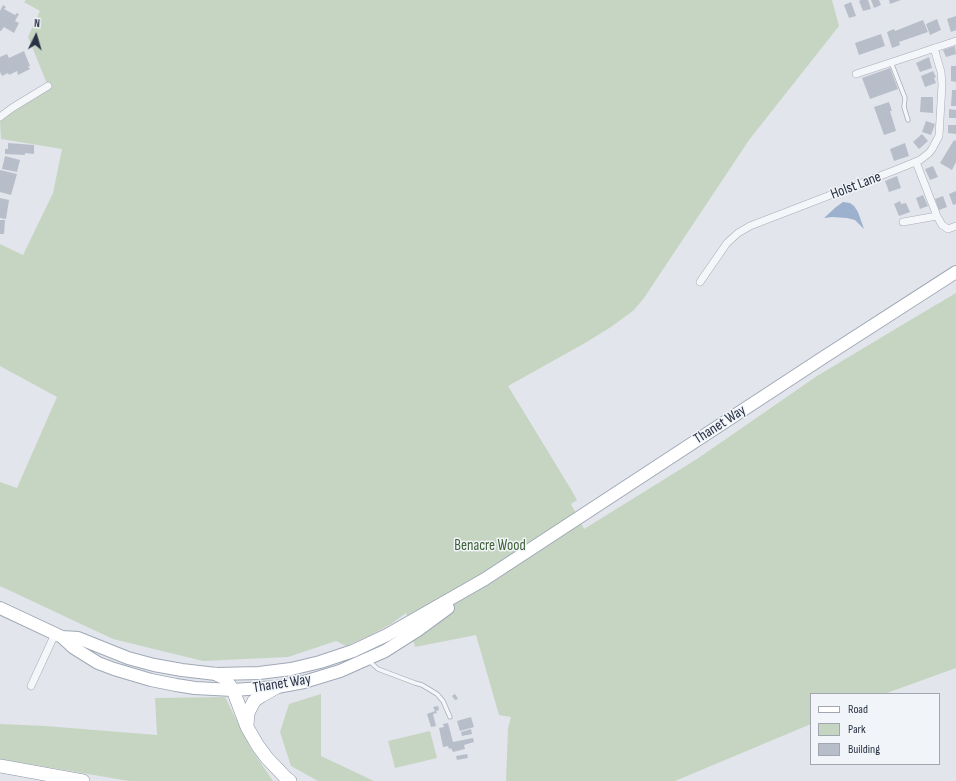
<!DOCTYPE html>
<html>
<head>
<meta charset="utf-8">
<style>
	body { margin:0 }
	#map { position:relative; width:956px; height:781px; overflow:hidden; background:#e2e5eb; font-family:"Sofia Sans Condensed",sans-serif }
	canvas { display:block }
	.legend { position:absolute; left:810px; top:693px; width:130px; height:72px; box-sizing:border-box; background:#f1f4f8; border:1px solid #a1a6b0; margin:0; padding:5px 7px; list-style:none; font-size:12px; color:#293244 }
	.legend li { display:flex; align-items:center; gap:8px; height:20px }
	.legend b { width:20px; border:1px solid #a1a6b0 }
	.north { position:absolute; left:16px; top:16px; width:40px; height:40px; -webkit-text-stroke:3px #f1f4f8; paint-order:stroke; rotate:5deg; font-size:11px; font-weight:700; line-height:16px; text-align:center; color:#293244 }
	.north::after { content:''; display:block; margin:auto; width:14px; height:18px; background:#293244; clip-path:polygon(50% 0,100% 100%,50% 72%,0 100%) }
</style>
</head>
<body>
<div id="map">
<canvas width="956" height="781"></canvas>
<ul class="legend">
<li><b style="height:5px;background:#fff"></b>Road</li>
<li><b style="height:11px;background:#c6d5c2"></b>Park</li>
<li><b style="height:11px;background:#b8bec9"></b>Building</li>
</ul>
<div class="north">N</div>
</div>
<script>
const ctx = document.querySelector('canvas').getContext('2d');
ctx.lineJoin = 'round';
function fillPath(path, color) {
  ctx.fillStyle = color;
  ctx.fill(path, 'evenodd');
}
function shape(rows) {
  const path = new Path2D();
  for (const r of rows) {
    path.moveTo(r[0], r[1]);
    for (let i = 2; i < r.length; i += 2) path.lineTo(r[i], r[i + 1]);
  }
  return path;
}
function trace(path, color, width, dash) {
  ctx.strokeStyle = color;
  ctx.lineWidth = width;
  ctx.lineCap = dash ? 'butt' : 'round';
  ctx.setLineDash(dash || []);
  ctx.stroke(path);
}
function label(font, color, halo, rows, align = 'center') {
  ctx.font = font + ' "Sofia Sans Condensed",sans-serif';
  ctx.lineWidth = 3;
  ctx.setLineDash([]);
  ctx.textBaseline = 'middle';
  ctx.strokeStyle = halo;
  ctx.fillStyle = color;
  for (const [text, x, y, turn = 0] of rows) {
    ctx.save();
    ctx.translate(x, y);
    ctx.rotate((+turn || 0) * Math.PI / 180);
    ctx.textAlign = isNaN(turn) ? turn : align;
    if (halo) ctx.strokeText(text, 0, 0);
    ctx.fillText(text, 0, 0);
    ctx.restore();
  }
}
fillPath(shape([
	[26,0,832,0,839,26,749,140,644,298,634,310,611,327,585,343,508,386,572,491,577,500,571,504,584,529,697,459,817,376,907,322,956,293,956,668,884,694,811,694,811,724,675,781,506,781,508,728,511,717,499,715,476,635,415,647,406,613,391,624,371,635,346,646,336,641,288,657,203,661,113,639,0,586,0,482,17,488,57,397,0,366,0,244,23,255,53,193,62,149,1,139,0,121,13,110,48,86,28,37,40,11,24,2],
	[321,694,321,756,374,781,318,781,291,766,280,732,289,704],
	[225,697,250,747,273,781,129,781,0,759,0,724,45,726,157,735,155,698],
	[430,731,437,758,395,768,388,741]
]), '#c6d5c2');
fillPath(shape([
	[843,202,850,203,854,206,858,212,864,229,855,220,847,218,832,217,824,218,836,207]
]), '#9bb1cd');
fillPath(shape([
	[861,0,868,0,871,9,863,11,859,1],
	[871,0,879,0,881,5,874,8],
	[889,0,901,0,890,4],
	[851,2,856,16,849,18,844,5],
	[3,5,6,7,4,9,15,15,17,13,19,14,15,21,19,23,14,33,4,27,1,31,0,31,0,11],
	[956,16,956,30,951,32,947,19],
	[937,19,941,30,930,35,926,24],
	[923,20,928,32,899,42,900,45,892,48,887,32,894,29,895,31],
	[881,34,885,46,859,55,855,43],
	[955,46,956,54,946,57,943,50],
	[24,51,30,66,28,66,30,69,18,75,17,71,9,75,8,73,2,76,0,72,0,57,7,54,9,58],
	[929,57,932,68,920,72,916,63],
	[951,66,956,66,956,82,951,81],
	[890,68,898,89,870,99,862,78],
	[933,71,936,77,934,78,936,83,925,87,921,76],
	[952,90,956,90,956,106,951,106],
	[921,97,933,97,933,113,920,112],
	[889,102,892,111,890,111,896,131,884,135,874,107],
	[949,109,956,110,956,118,949,118],
	[926,121,935,124,931,135,922,132],
	[948,125,956,125,956,134,948,133],
	[922,134,928,141,919,149,913,142],
	[954,140,956,141,956,162,952,170,940,163],
	[8,143,34,145,34,154,25,153,25,155,5,154,5,149,8,149],
	[905,143,909,156,894,161,890,149],
	[5,156,20,160,17,172,2,169],
	[933,166,938,177,930,180,925,169],
	[0,170,17,174,11,195,0,192],
	[897,176,901,188,889,192,885,181],
	[956,191,956,204,953,205,949,194],
	[923,195,928,206,920,209,916,198],
	[943,196,947,207,939,210,935,199],
	[0,198,9,200,6,219,0,218],
	[900,201,901,204,906,203,910,212,899,216,894,204],
	[0,220,5,220,4,234,0,234],
	[455,694,458,699,455,700,452,696],
	[438,706,439,710,436,711,437,713,433,714,436,726,431,727,427,714,435,711,433,707],
	[471,717,474,727,460,731,457,721],
	[448,723,453,742,473,738,474,742,464,745,465,749,453,752,451,748,449,749,448,746,443,747,439,728,444,727,443,724],
	[471,729,472,734,462,736,461,732],
	[467,754,468,758,457,760,456,756]
]), '#b8bec9');
const lane = shape([
	[891,62,905,98,904,107,908,120],
	[368,660,378,669,415,683,422,685,437,694,443,701,450,717]
]);
const street = shape([
	[856,74,956,41],
	[0,117,12,108,48,86],
	[916,162,937,216,942,225,948,229,956,226],
	[903,222,937,216],
	[700,282,727,243,738,233,750,226,898,169,920,160,929,153,932,149,939,136,942,85,941,72,934,48],
	[31,686,55,634]
]);
const primary = shape([
	[0,608,62,637,74,648,98,663,114,669,151,680,176,685,195,688,233,690,277,687,304,682,340,671,385,651,418,630,448,608],
	[62,637,78,638,128,658,154,665,182,670,216,674,259,673,291,669,320,662,353,651,387,635,485,579,824,357,956,272]
]);
const highway = shape([
	[216,674,224,678,228,683,233,690,247,727,258,746,267,758,286,778,290,781],
	[247,725,248,713,254,701,261,696,277,687],
	[0,766,83,781]
]);
trace(lane, '#a7acb6', 5);
trace(street, '#a7acb6', 8);
trace(primary, '#a0a9b7', 14);
trace(highway, '#8892a2', 14);
trace(lane, '#f5f6f9', 3.5);
trace(street, '#f5f6f9', 7);
trace(primary, '#fff', 12);
trace(highway, '#fff', 13);
label('15px', '#293244', '#f1f4f8', [
	["Holst Lane",856,186,-21],
	["Thanet Way",720,425,-33],
	["Thanet Way",282,684,-9]
]);
label('15px', '#3c6035', '#f1f4f8', [
	["Benacre Wood",490,546]
]);
</script>
</body>
</html>
